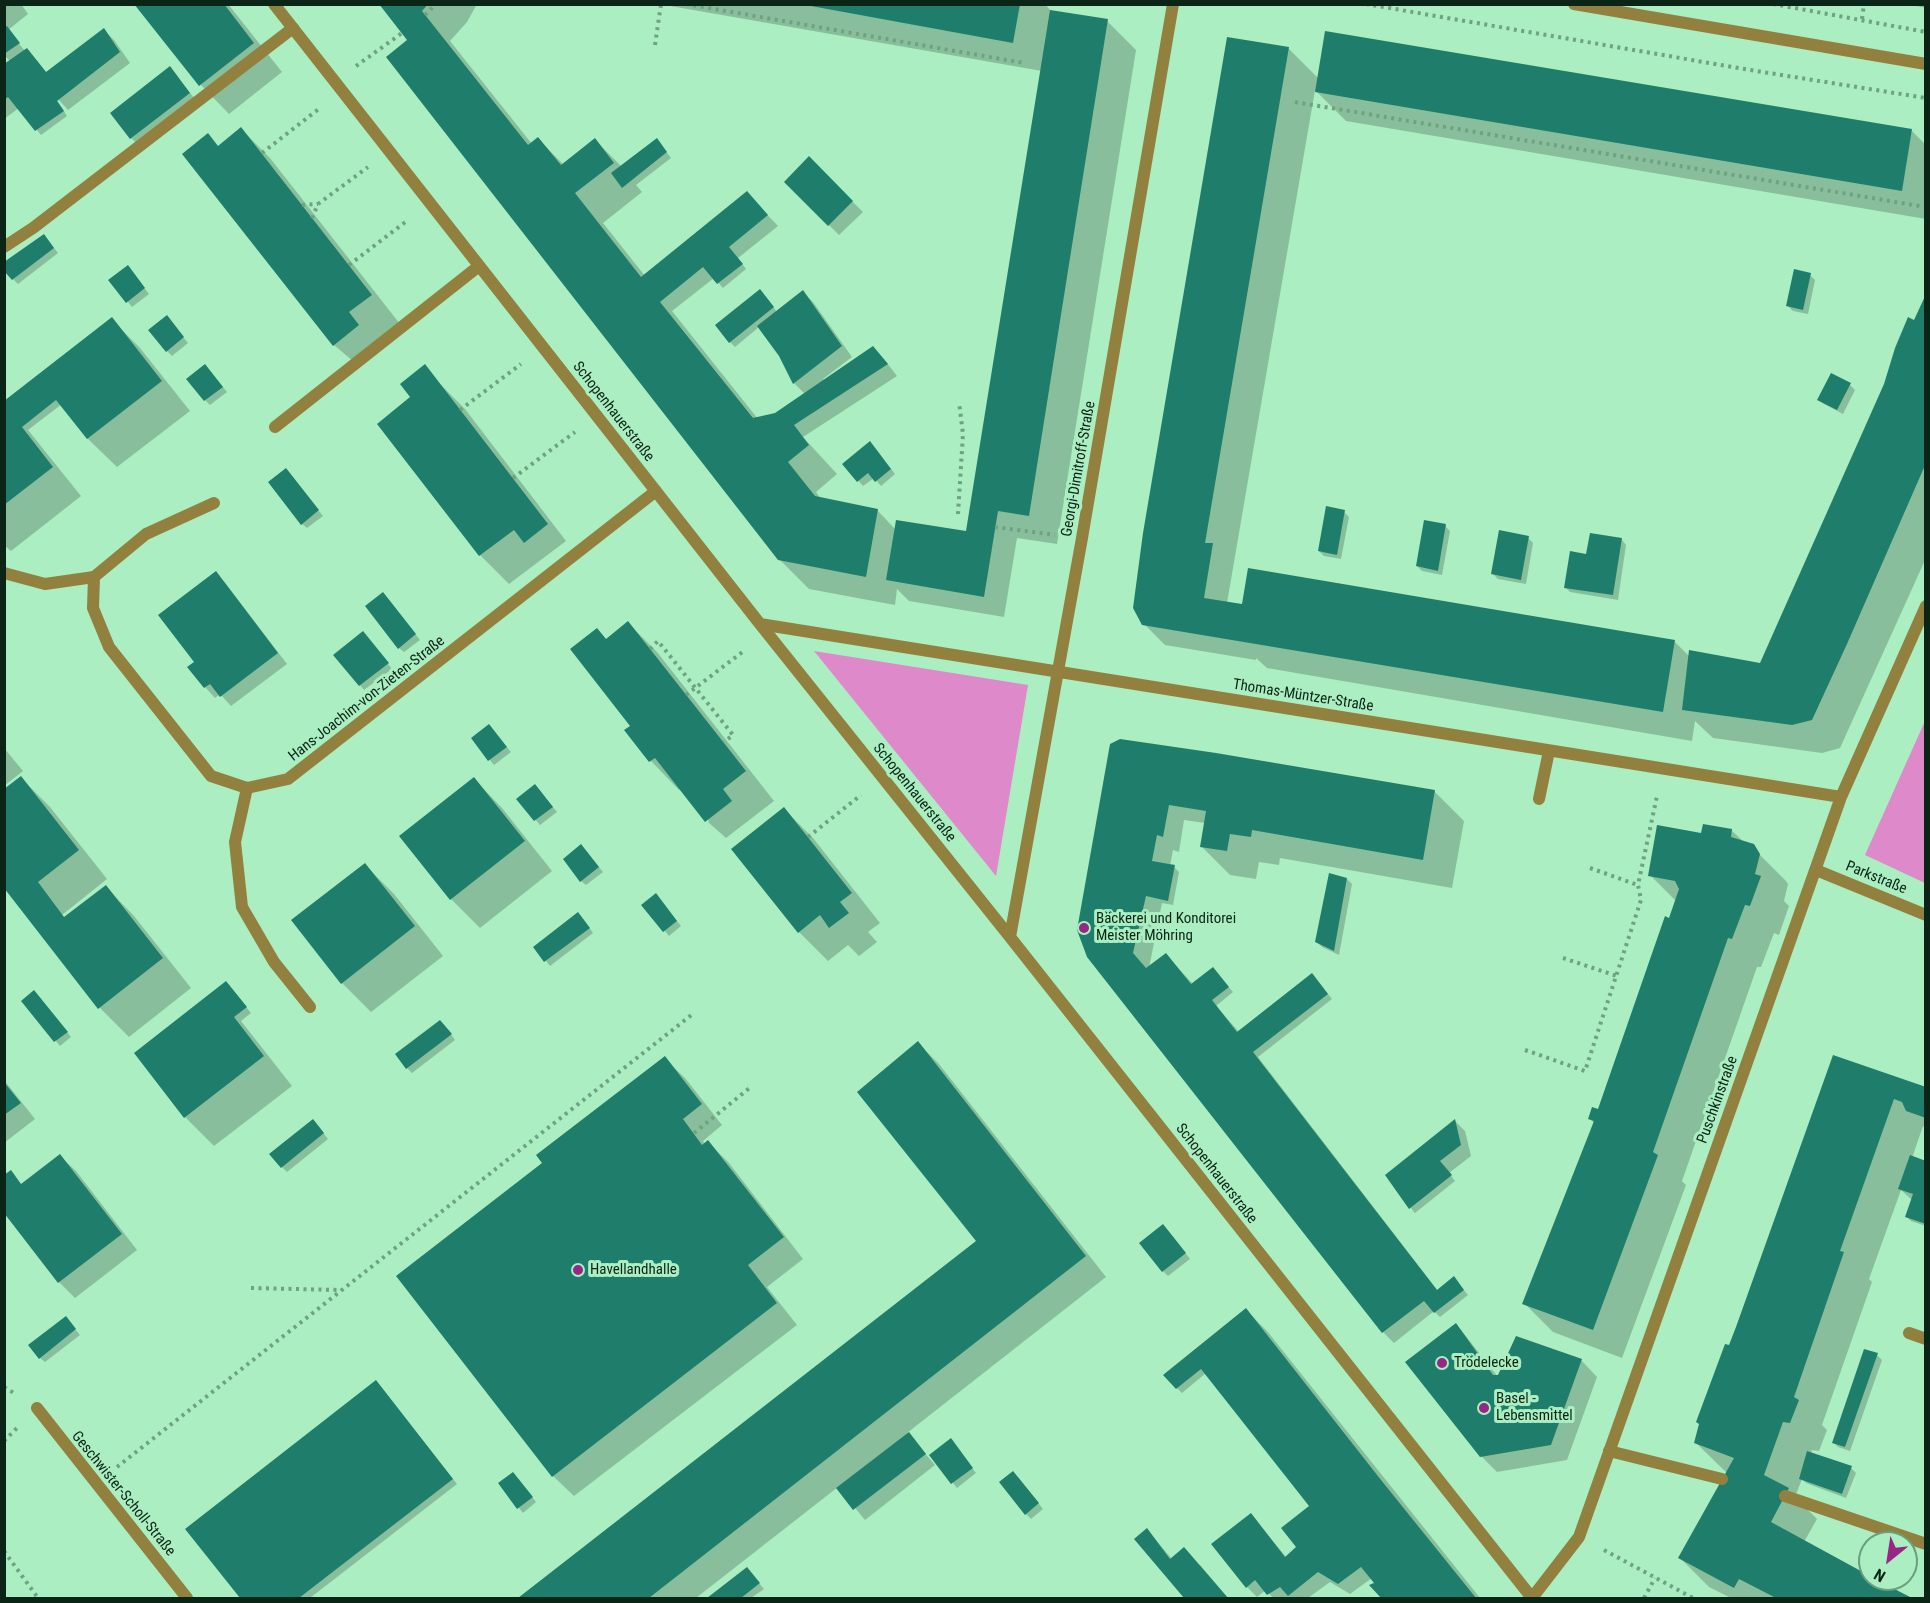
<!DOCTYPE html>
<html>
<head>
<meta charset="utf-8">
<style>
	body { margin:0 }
	#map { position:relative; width:1930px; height:1603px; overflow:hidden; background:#abeec2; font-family:"Roboto Condensed",sans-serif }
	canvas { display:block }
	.frame { position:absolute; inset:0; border:6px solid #0a2515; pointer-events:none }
	.north { position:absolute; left:1858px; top:1531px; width:60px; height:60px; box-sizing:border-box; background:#abeec2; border:2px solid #6b9e7d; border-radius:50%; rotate:210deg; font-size:16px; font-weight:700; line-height:24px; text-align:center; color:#0a2515 }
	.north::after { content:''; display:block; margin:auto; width:21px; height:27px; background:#972685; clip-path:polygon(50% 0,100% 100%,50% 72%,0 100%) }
</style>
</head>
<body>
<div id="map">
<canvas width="1930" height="1603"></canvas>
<div class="frame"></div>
<div class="north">N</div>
</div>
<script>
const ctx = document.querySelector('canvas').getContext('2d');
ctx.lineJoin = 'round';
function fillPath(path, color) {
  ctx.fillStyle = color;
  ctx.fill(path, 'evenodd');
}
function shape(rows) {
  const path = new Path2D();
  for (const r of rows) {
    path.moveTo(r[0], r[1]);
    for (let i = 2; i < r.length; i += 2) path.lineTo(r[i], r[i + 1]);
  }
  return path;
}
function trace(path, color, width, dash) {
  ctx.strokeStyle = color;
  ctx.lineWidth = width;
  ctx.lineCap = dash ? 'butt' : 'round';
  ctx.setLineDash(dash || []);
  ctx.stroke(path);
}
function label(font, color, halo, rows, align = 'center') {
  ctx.font = font + ' "Roboto Condensed",sans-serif';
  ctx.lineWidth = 6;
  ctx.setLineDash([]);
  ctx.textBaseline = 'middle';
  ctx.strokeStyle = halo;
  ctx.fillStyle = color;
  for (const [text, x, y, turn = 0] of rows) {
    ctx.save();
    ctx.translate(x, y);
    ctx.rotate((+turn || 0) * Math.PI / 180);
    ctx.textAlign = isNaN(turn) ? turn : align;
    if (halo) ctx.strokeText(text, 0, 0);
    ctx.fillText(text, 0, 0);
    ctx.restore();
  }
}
fillPath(shape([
	[814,651,1028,685,996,876],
	[1925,721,1925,883,1865,855]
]), '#dd89ca');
fillPath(shape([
	[4,4,21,4,28,14,8,30,25,51,27,50,37,61,47,73,104,30,114,40,130,63,68,110,58,99,57,100,67,116,41,135,19,108,4,119,4,64,11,62,4,55],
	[137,4,228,4,282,72,229,114,201,85],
	[381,4,477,4,467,22,450,41,532,144,538,139,564,165,595,140,622,167,661,145,671,158,636,185,642,192,603,223,645,276,757,204,778,226,738,258,746,269,723,288,714,278,672,311,758,419,775,415,805,394,794,383,780,355,759,327,735,347,730,342,765,296,777,312,803,292,813,302,852,357,823,379,825,381,884,359,897,376,803,437,837,474,816,492,821,499,877,510,896,530,967,533,1042,71,659,4,1045,4,1052,12,1107,21,1136,50,1057,544,1017,538,1004,617,909,601,897,589,895,605,809,589,779,559,409,40],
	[1926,4,1926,8,1906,4],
	[1288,48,1319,79,1912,131,1926,145,1926,219,1346,121,1315,90,1227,603,1675,642,1690,657,1761,664,1926,297,1926,558,1840,748,1822,753,1713,738,1695,721,1692,741,1267,668,1256,658,1256,660,1165,645,1144,624],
	[170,68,199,104,142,148,131,138],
	[241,129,270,158,400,324,353,361,334,345,219,147],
	[809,159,863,212,839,235,786,182],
	[48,240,58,253,18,284,13,279],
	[132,272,149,294,132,307,111,280],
	[1810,275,1815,280,1808,314,1793,311,1788,306],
	[111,319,140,348,190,411,117,467,88,439,62,404,28,430,81,496,11,551,4,545,4,402],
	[171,322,188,343,172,356,167,351],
	[210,371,227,392,210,405,205,400],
	[441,385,465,409,566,541,509,584,480,555,379,424,413,398],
	[1850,385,1855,390,1843,414,1824,404,1819,400],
	[875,448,895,474,881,486,874,478,863,486,844,464],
	[290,475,323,516,307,528,302,524],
	[1344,512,1349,517,1341,559,1324,556,1319,551],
	[1445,526,1450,531,1442,575,1422,571,1417,566],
	[1528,538,1533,543,1526,584,1498,579,1493,574],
	[1622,540,1626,545,1618,600,1570,592,1565,587,1587,556],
	[216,573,226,584,287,664,231,706,220,694,215,698,205,687,196,662],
	[388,599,420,640,404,652,399,648],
	[628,623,657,652,774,801,726,838,708,822,709,821,681,789,679,790,651,761,626,731,632,726,606,640],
	[368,638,392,669,364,690,360,685],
	[489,726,511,752,494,765,473,739],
	[1111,745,1215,754,1435,792,1464,821,1452,888,1280,858,1279,865,1259,862,1256,879,1230,875,1201,846,1205,823,1184,820,1179,852,1173,850,1170,866,1174,867,1179,872,1173,905,1162,903,1149,968,1166,955,1193,984,1217,974,1233,992,1216,1006,1239,1032,1317,980,1332,999,1258,1057,1438,1291,1458,1283,1468,1295,1440,1317,1434,1311,1394,1343,1383,1332,1088,956],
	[4,748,23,771,4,786],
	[21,778,50,807,107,879,62,915,65,919,106,887,134,916,191,988,129,1037,100,1008,4,886],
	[474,779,502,808,552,871,480,928,451,899],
	[540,791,557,812,540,825,518,799],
	[784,809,813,838,880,923,868,932,877,942,859,956,848,945,828,961,799,932,734,849],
	[1731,830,1743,841,1748,843,1786,881,1788,884,1784,901,1789,906,1779,935,1774,933,1761,967,1757,967,1682,1181,1686,1185,1622,1358,1553,1332,1524,1303,1594,1123,1589,1118,1599,1111,1676,901,1650,875,1702,835],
	[586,851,603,872,586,885,581,881],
	[365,865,394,894,443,956,371,1012,342,983,293,920],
	[1347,879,1352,884,1339,955,1322,947,1316,941],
	[660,900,681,926,669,936,643,905],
	[583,919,593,933,550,966,535,947],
	[231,988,251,1013,241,1021,292,1086,214,1146,185,1117,136,1053],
	[39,997,71,1037,60,1046,23,1001],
	[445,1026,455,1040,412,1073,407,1068],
	[918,1043,939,1064,1106,1277,907,1433,935,1465,865,1520,838,1487,696,1598,520,1598,978,1241],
	[1834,1057,1926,1088,1926,1129,1923,1126,1912,1158,1926,1163,1926,1226,1911,1221,1906,1216,1912,1200,1901,1190,1869,1279,1872,1282,1822,1425,1827,1430,1819,1451,1812,1450,1811,1454,1851,1468,1856,1473,1846,1498,1806,1483,1802,1479,1795,1497,1817,1519,1804,1542,1908,1598,1731,1598,1709,1587,1680,1558,1727,1473,1695,1442],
	[664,1058,685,1078,722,1125,703,1141,705,1144,708,1142,729,1163,803,1259,767,1287,797,1325,574,1496,553,1476,545,1163],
	[4,1080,35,1119,4,1143],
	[1455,1121,1465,1131,1471,1156,1449,1173,1455,1181,1415,1213,1400,1195],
	[318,1126,328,1139,287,1172,282,1167],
	[60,1156,76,1171,137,1250,75,1298,59,1282,22,1185],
	[1168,1231,1190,1259,1168,1276,1163,1271],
	[1246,1310,1267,1331,1480,1598,1383,1598,1372,1585,1376,1583,1372,1578,1350,1594,1330,1582,1308,1598,1291,1597,1273,1598,1266,1590,1257,1597,1247,1587,1251,1515,1287,1558,1299,1548,1311,1507,1206,1373,1182,1393,1177,1388],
	[70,1323,80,1335,45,1362,40,1358],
	[1461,1330,1498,1377,1517,1338,1582,1361,1597,1377,1567,1460,1497,1472,1481,1456],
	[1877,1355,1882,1360,1850,1451,1838,1447,1833,1442],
	[381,1387,457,1484,310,1598,242,1598,187,1529],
	[955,1445,976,1473,957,1488,931,1455],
	[1018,1477,1043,1509,1031,1519,1026,1514],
	[518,1479,536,1502,523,1513,519,1508],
	[1147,1530,1172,1559,1200,1565,1228,1598,1186,1598,1136,1539],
	[747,1569,764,1589,751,1598,709,1598]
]), '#0003');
fillPath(shape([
	[134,4,224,4,254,43,199,86],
	[379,4,428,4,422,11,528,145,538,137,561,165,595,138,614,163,575,193,641,277,747,191,768,215,729,247,743,264,717,284,703,267,660,302,753,418,775,413,873,346,888,364,794,425,809,445,788,462,815,496,878,509,866,577,778,560,386,57,407,40],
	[800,4,1020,4,1013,43],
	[1050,10,1108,19,1029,516,998,511,984,597,886,580,896,520,966,531],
	[7,26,20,43,4,54,4,28],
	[104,28,120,52,57,101,64,111,35,131,8,97,4,100,4,64,27,48,46,72],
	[1325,31,1912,129,1902,191,1315,92],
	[1227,37,1289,47,1205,543,1213,543,1204,598,1242,604,1248,568,1675,640,1663,712,1142,625,1133,608,1143,533],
	[170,66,190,93,130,139,110,113],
	[241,127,372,295,349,312,359,325,333,346,182,154,208,133,218,146],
	[657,138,667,152,622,188,611,173],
	[809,156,853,201,828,226,784,182],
	[44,234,54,248,12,280,4,271,4,262],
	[128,265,145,288,126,303,108,280],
	[1794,269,1811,273,1803,310,1786,306],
	[760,289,774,307,729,343,715,325],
	[803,290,842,346,793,384,779,356,757,326],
	[1926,294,1926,463,1847,644,1812,720,1792,725,1682,710,1689,650,1760,663,1884,384,1895,348,1908,317,1914,320],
	[167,315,184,337,166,352,148,330],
	[112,317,162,381,87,439,56,400,22,427,53,467,4,505,4,401],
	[205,364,223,387,204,401,186,379],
	[425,364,548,524,524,543,514,530,479,556,377,424,410,397,400,384],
	[1831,373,1851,383,1837,410,1817,400],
	[870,441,891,469,875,482,868,473,857,482,842,464],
	[286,468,319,510,301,525,268,482],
	[1326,506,1345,510,1337,555,1318,551],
	[1424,520,1446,524,1438,571,1416,566],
	[1499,530,1529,536,1521,580,1491,574],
	[1590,533,1622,538,1613,595,1564,588,1570,551,1586,554],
	[216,571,278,653,220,697,210,684,204,688,187,667,194,662,158,615],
	[383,592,416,634,398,649,365,606],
	[628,621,746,771,723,789,732,801,705,822,655,758,649,762,624,730,630,726,570,649,597,628,606,639],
	[363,631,389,663,359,686,333,655],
	[489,724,507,747,488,761,471,738],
	[1120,739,1216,753,1435,790,1423,860,1252,830,1251,837,1230,834,1227,851,1200,847,1206,811,1169,805,1163,837,1157,835,1152,861,1175,865,1168,901,1146,896,1133,953,1146,968,1166,953,1191,984,1213,967,1229,987,1212,1000,1237,1032,1312,973,1328,994,1253,1052,1437,1290,1454,1276,1464,1290,1434,1313,1424,1301,1382,1333,1087,957,1077,930,1110,744],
	[21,776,79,850,38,882,64,917,106,885,163,958,98,1009,4,888,4,789],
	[474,777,525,841,450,900,399,836],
	[535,784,553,807,534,821,516,799],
	[784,807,852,893,840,902,849,913,829,928,820,915,798,933,731,849],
	[1703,824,1732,829,1731,837,1754,844,1760,854,1755,874,1761,876,1750,906,1745,905,1732,939,1728,938,1653,1152,1658,1155,1593,1330,1522,1304,1594,1121,1588,1119,1592,1107,1598,1109,1665,916,1669,918,1679,889,1675,881,1648,876,1657,825,1701,833],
	[581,844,599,867,580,882,563,859],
	[365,863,415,926,341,984,291,920],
	[1329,873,1347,878,1334,951,1315,942],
	[656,893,677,921,663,932,641,905],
	[578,912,590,928,544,962,533,947],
	[226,981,247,1007,234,1017,264,1056,184,1118,134,1053],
	[34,990,68,1032,54,1042,21,1001],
	[440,1020,452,1034,406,1069,395,1054],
	[918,1041,1086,1256,649,1598,518,1598,976,1241,857,1092],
	[1833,1055,1926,1087,1926,1118,1906,1111,1902,1102,1894,1099,1840,1251,1844,1252,1794,1397,1799,1400,1790,1423,1783,1422,1764,1475,1789,1488,1771,1522,1870,1576,1870,1579,1875,1579,1912,1598,1776,1598,1739,1579,1734,1588,1678,1558,1734,1458,1694,1443,1699,1424,1696,1422,1725,1344,1729,1345,1736,1327],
	[665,1056,702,1104,683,1119,702,1145,708,1140,784,1237,748,1265,777,1303,552,1477,396,1276,542,1163,536,1155],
	[4,1082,21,1103,4,1115],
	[313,1119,324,1133,281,1168,269,1154],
	[1455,1119,1461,1145,1440,1161,1452,1175,1409,1209,1385,1175],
	[60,1154,122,1234,58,1283,4,1213,4,1175,11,1170,21,1184],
	[1910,1155,1926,1161,1926,1224,1905,1217,1913,1194,1898,1189],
	[1163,1224,1186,1253,1162,1272,1139,1243],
	[1246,1308,1381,1480,1476,1598,1381,1598,1369,1585,1374,1583,1361,1567,1338,1584,1318,1572,1288,1596,1280,1587,1267,1595,1255,1580,1246,1588,1211,1544,1251,1513,1285,1557,1296,1547,1281,1528,1309,1506,1201,1369,1176,1389,1163,1375],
	[66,1316,76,1329,39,1359,28,1345],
	[1456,1323,1493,1375,1498,1375,1516,1336,1582,1359,1551,1445,1480,1457,1405,1362],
	[1864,1349,1878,1353,1845,1447,1832,1443],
	[376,1380,453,1479,299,1598,240,1598,185,1529],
	[909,1432,926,1454,853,1510,836,1488],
	[951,1438,973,1468,951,1484,929,1455],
	[1807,1451,1852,1466,1842,1494,1799,1479],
	[1013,1471,1039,1503,1025,1515,999,1482],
	[513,1472,533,1497,517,1509,498,1483],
	[1147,1528,1170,1559,1184,1547,1228,1598,1184,1598,1134,1539],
	[747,1567,760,1583,741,1598,707,1598]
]), '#1e7e6b');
trace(shape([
	[686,4,1024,63],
	[1366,4,1750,70,1926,98],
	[1773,4,1926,32],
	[425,15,436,4],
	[1862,19,1864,4],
	[655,45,661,4],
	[356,66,402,33],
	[1295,102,1926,207],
	[262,153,320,108],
	[302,205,318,204],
	[312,218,318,204,368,167],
	[349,265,408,220],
	[460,410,521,364],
	[513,478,575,432],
	[958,514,963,434,959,402],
	[995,527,1055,535],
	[650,649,658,641,733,735,724,742],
	[686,695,745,650],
	[808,837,861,795],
	[1590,868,1638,885],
	[1563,958,1617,976],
	[1525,1050,1585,1071,1641,900,1638,885,1657,796],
	[694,1133,752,1086],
	[251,1288,341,1290],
	[4,1387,14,1393],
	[4,1441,19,1426],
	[117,1467,694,1013],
	[1604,1550,1693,1598],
	[4,1551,38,1598],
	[1644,1598,1655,1578]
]), '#6ea280', 4, [3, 4.5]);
trace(shape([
	[4,247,33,228,293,28],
	[275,427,479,266],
	[4,573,45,584,94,577],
	[247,788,235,842,242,907,274,962,310,1007],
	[1539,799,1549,751],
	[1816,870,1926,915],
	[1909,1333,1926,1339],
	[37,1408,187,1598],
	[1609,1451,1722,1479],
	[1785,1496,1926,1544]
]), '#92813e', 12);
trace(shape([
	[274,4,760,624,1010,937,1532,1598],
	[1574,4,1926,64],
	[214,503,146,534,94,577,93,608,109,647,211,776,247,788,288,779,656,491],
	[760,624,1841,797],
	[1010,937,1082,538,1173,4],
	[1532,1598,1579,1537,1841,797,1926,606]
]), '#92813e', 12);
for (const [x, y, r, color] of [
	[1084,928,6,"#972685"],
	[578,1270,6,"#972685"],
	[1442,1363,6,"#972685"],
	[1484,1408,6,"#972685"]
]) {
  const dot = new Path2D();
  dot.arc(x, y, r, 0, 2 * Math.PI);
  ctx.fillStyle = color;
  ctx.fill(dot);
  trace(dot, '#abeec2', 2);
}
label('15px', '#0a2515', '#abeec2', [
	["Schopenhauerstraße",613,412,52],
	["Georgi-Dimitroff-Straße",1079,469,-80],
	["Thomas-Müntzer-Straße",1303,696,9],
	["Hans-Joachim-von-Zieten-Straße",367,699,-38],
	["Schopenhauerstraße",914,793,51],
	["Parkstraße",1876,878,22],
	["Puschkinstraße",1718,1100,-70],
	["Schopenhauerstraße",1216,1174,52],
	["Geschwister-Scholl-Straße",123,1494,51]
]);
label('15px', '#0a2515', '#abeec2', [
	["Bäckerei und Konditorei",1096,919],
	["Meister Möhring",1096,936],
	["Havellandhalle",590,1270],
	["Trödelecke",1454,1363],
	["Basel -",1496,1399],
	["Lebensmittel",1496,1416]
], 'left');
</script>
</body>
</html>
